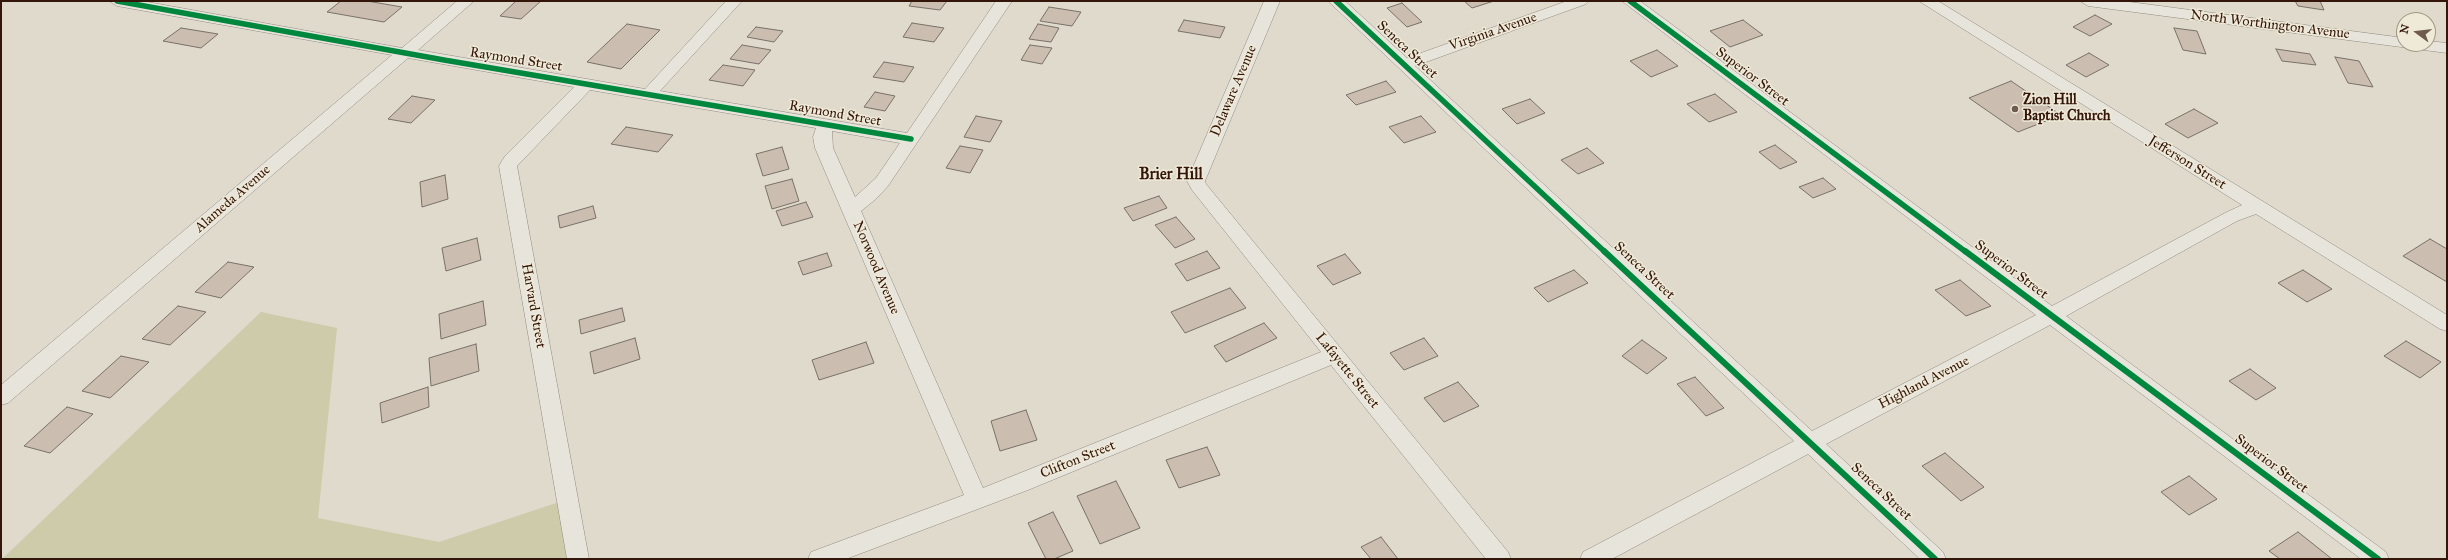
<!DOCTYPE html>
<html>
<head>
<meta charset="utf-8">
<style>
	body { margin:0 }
	#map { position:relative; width:2448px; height:560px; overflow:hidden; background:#dfdacb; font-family:"IM FELL Great Primer",serif }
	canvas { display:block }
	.frame { position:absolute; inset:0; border:2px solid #331509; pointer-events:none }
	.north { position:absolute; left:2396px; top:12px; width:40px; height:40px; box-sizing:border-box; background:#efead8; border:1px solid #a49585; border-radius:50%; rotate:285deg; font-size:11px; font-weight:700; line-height:16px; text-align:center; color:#331509 }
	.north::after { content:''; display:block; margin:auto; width:14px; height:18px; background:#6f5a4d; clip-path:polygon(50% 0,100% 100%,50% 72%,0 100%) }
</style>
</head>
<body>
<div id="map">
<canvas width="2448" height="560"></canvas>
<div class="frame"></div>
<div class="north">N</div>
</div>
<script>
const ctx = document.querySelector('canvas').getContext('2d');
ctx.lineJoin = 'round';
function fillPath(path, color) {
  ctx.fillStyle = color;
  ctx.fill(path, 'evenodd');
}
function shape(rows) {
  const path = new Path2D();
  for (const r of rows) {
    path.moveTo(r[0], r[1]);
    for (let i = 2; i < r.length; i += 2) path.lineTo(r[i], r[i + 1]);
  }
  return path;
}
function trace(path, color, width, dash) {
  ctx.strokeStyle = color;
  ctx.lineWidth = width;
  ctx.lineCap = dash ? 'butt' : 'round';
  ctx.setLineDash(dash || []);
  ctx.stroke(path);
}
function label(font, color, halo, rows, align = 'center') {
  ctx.font = font + ' "IM FELL Great Primer",serif';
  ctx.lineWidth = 3;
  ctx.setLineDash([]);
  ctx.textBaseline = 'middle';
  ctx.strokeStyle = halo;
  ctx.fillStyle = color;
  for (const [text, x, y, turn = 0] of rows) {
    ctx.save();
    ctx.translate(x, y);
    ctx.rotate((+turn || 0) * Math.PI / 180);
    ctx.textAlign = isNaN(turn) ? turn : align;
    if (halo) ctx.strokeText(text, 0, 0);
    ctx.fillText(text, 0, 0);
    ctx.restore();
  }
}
fillPath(shape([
	[261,312,337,328,318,518,439,542,568,499,578,559,2,559]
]), '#cdcba9');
const building = shape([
	[341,1,367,1,402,7,384,22,327,12,341,1],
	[516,1,541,1,521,19,500,16,516,1],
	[912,1,947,1,940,10,909,6,912,1],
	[1464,1,1494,1,1472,8,1464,1],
	[2295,1,2320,1,2324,10,2298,6,2295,1],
	[1402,3,1422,22,1407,27,1387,8,1402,3],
	[1049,7,1081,12,1072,26,1040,21,1049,7],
	[2095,15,2112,24,2090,36,2073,27,2095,15],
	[1184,20,1225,27,1220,38,1178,31,1184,20],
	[1743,20,1763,35,1730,47,1710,31,1743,20],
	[912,23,944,28,934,42,903,37,912,23],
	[627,24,660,30,621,69,587,62,627,24],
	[1038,24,1059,28,1051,42,1029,39,1038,24],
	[756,27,783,31,774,42,747,37,756,27],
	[181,28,218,34,201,48,163,41,181,28],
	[2174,28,2197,31,2206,54,2183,50,2174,28],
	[742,45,771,50,759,64,730,59,742,45],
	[1030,45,1052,48,1042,64,1021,60,1030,45],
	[2276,49,2310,54,2316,65,2282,61,2276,49],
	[1657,50,1678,66,1651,77,1630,61,1657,50],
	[2089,53,2109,65,2086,77,2066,65,2089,53],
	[2335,57,2359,61,2373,87,2348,83,2335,57],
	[884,62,914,67,904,82,873,77,884,62],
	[723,65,755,70,743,86,709,80,723,65],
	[1386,81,1396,92,1356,105,1346,95,1386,81],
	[2011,81,2061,115,2018,132,1969,98,2011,81],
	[875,92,895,96,885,111,864,107,875,92],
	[1715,94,1737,112,1709,122,1687,104,1715,94],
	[412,96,435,100,411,123,388,119,412,96],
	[1530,99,1545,113,1517,124,1502,109,1530,99],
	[2194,109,2218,123,2188,138,2165,124,2194,109],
	[976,116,1002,121,990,142,964,137,976,116],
	[1421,116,1436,132,1404,143,1389,127,1421,116],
	[626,127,673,135,658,152,611,144,626,127],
	[1775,145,1797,162,1780,169,1759,152,1775,145],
	[960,146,983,150,970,173,946,168,960,146],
	[782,147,789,169,763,176,756,154,782,147],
	[1587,148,1604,163,1578,174,1561,160,1587,148],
	[445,175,448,199,422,207,420,182,445,175],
	[1823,178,1836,189,1813,198,1799,187,1823,178],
	[792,179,799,201,772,209,765,186,792,179],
	[1159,196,1167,208,1133,221,1124,208,1159,196],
	[806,202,813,217,782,226,776,211,806,202],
	[593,206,596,218,560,228,558,216,593,206],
	[1176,217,1195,239,1175,248,1155,225,1176,217],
	[477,238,481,260,446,271,442,248,477,238],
	[2430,239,2447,249,2447,282,2403,256,2430,239],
	[1207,251,1220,268,1187,281,1175,264,1207,251],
	[827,253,832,266,803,275,798,262,827,253],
	[1345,254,1361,273,1333,285,1317,266,1345,254],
	[228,262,254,267,221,298,195,292,228,262],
	[1574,270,1588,283,1548,302,1534,288,1574,270],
	[2303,270,2332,289,2307,302,2278,283,2303,270],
	[1960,280,1991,306,1966,316,1935,290,1960,280],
	[1230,288,1246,308,1185,333,1171,312,1230,288],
	[483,301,486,325,441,339,439,314,483,301],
	[178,306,206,312,170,345,142,339,178,306],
	[622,308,625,321,581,334,579,320,622,308],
	[1264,323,1277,338,1226,362,1214,346,1264,323],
	[635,338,640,359,594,374,590,352,635,338],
	[1424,338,1438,356,1404,370,1390,353,1424,338],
	[1642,340,1667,358,1647,374,1622,356,1642,340],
	[2406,341,2441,362,2420,378,2384,356,2406,341],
	[866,342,874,363,819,380,812,360,866,342],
	[476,344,479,371,431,386,429,358,476,344],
	[121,356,149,362,110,398,82,391,121,356],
	[2250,369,2276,388,2256,400,2229,381,2250,369],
	[1695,377,1724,408,1706,416,1677,384,1695,377],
	[1458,382,1479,406,1444,422,1424,398,1458,382],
	[428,387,429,407,382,423,380,403,428,387],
	[67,407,93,414,50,453,24,446,67,407],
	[1026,410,1037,440,1000,451,991,421,1026,410],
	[1207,447,1220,475,1179,488,1166,460,1207,447],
	[1945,453,1984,487,1961,501,1922,466,1945,453],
	[2189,476,2217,499,2189,515,2161,492,2189,476],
	[1116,481,1140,528,1100,544,1077,496,1116,481],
	[1053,512,1073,551,1054,559,1046,559,1028,523,1053,512],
	[2298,532,2332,559,2280,559,2269,551,2298,532],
	[1381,537,1398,559,1371,559,1361,547,1381,537]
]);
fillPath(building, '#ccbdb1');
trace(building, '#797168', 1);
const street = shape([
	[109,1,142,1,402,48,457,1,474,1,418,50,645,89,726,1,742,1,660,91,907,133,996,1,1012,1,888,186,876,199,861,211,983,488,1321,352,1192,190,1187,181,1264,1,1280,1,1205,181,1206,184,1508,552,1511,559,1486,559,1331,365,1028,490,846,559,808,559,811,552,964,495,815,148,813,137,816,128,590,90,517,166,589,559,567,559,499,166,505,156,574,87,408,58,8,403,1,405,1,385,392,55,117,6,109,1],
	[832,131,900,143,876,178,855,197,833,148,832,131],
	[1328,1,1345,1,1407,58,1567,1,1589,1,1586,4,1415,66,1812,431,2036,315,1622,1,1640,1,2052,306,2225,213,2242,205,1919,1,1938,1,2447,315,2447,331,2440,329,2256,214,2237,221,2066,316,2386,552,2389,559,2361,559,2050,325,1826,444,1943,552,1946,559,1920,559,1808,454,1612,559,1580,559,1583,552,1794,441,1328,1],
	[2080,1,2122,1,2404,38,2404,44,2428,44,2428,41,2447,43,2447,53,2088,6,2080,1]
]);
trace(street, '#928b81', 1);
fillPath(street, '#e7e4dc');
trace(shape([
	[117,1,444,60,911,139],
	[1336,1,1605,252],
	[1630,1,1966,252]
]), '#00873e', 5.5);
trace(shape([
	[1604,251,1935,559],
	[1965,251,2378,559]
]), '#00873e', 6);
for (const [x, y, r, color] of [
	[2015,109,4,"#6f5a4d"]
]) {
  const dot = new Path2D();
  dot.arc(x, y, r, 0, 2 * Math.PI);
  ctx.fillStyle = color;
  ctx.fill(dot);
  trace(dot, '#efead8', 1.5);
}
label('14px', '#331509', '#efead8', [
	["North Worthington Avenue",2270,25,7],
	["Virginia Avenue",1493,32,-19],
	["Seneca Street",1407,50,43],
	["Raymond Street",516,60,9],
	["Superior Street",1752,77,37],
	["Delaware Avenue",1234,91,-67],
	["Raymond Street",835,114,10],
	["Jefferson Street",2187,163,32],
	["Alameda Avenue",233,199,-41],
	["Norwood Avenue",876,268,67],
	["Superior Street",2011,270,37],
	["Seneca Street",1644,271,43],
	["Harvard Street",533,306,80],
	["Lafayette Street",1347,371,51],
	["Highland Avenue",1924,383,-27],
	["Clifton Street",1078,460,-22],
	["Superior Street",2271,464,37],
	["Seneca Street",1881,492,43]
]);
label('bold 14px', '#331509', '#efead8', [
	["Zion Hill",2023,101],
	["Baptist Church",2023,117]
], 'left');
label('bold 16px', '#331509', '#efead8', [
	["Brier Hill",1171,175]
]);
</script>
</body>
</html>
